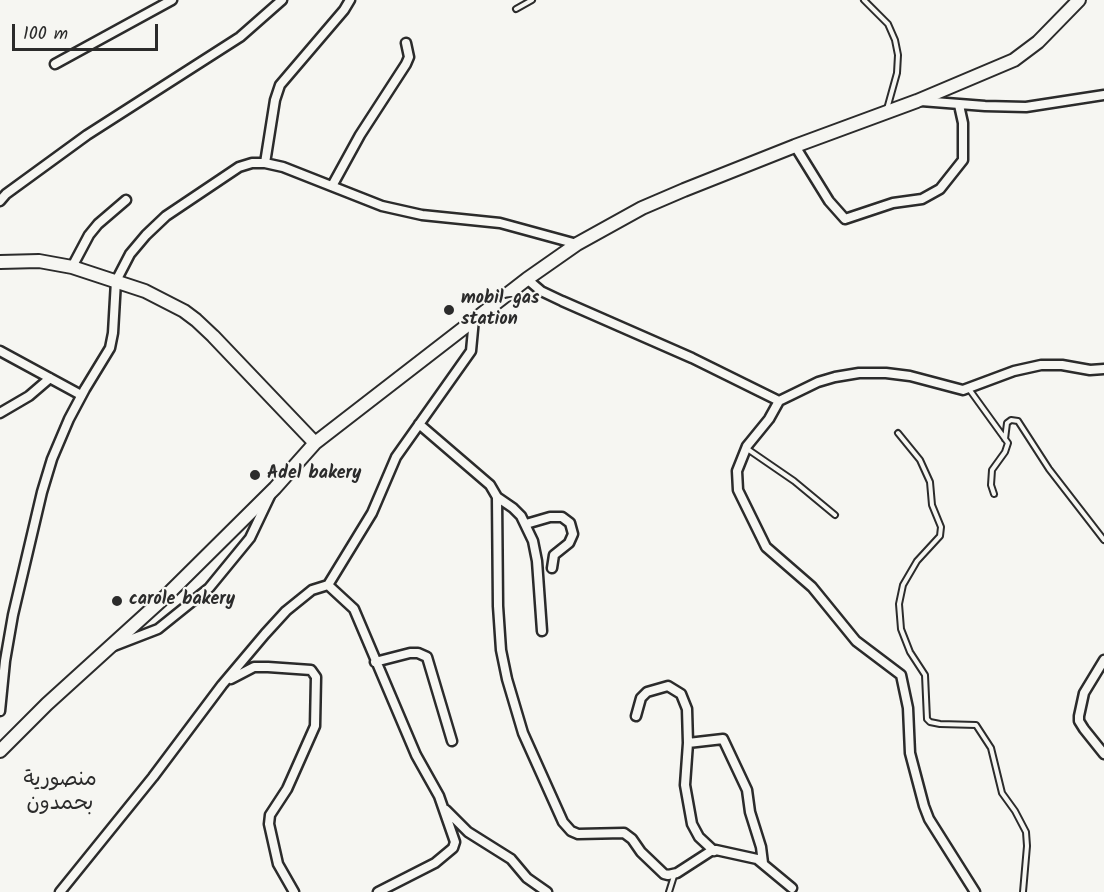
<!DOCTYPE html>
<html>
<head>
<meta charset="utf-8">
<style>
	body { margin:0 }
	#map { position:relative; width:1104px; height:892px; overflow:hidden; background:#f6f6f2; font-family:Kalam,sans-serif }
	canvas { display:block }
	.scale { position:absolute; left:12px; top:24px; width:146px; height:27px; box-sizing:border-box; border:3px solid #2b2b2b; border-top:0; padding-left:8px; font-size:18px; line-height:21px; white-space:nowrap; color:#2b2b2b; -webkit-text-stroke:4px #f6f6f2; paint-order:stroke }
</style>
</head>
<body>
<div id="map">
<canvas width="1104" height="892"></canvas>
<div class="scale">100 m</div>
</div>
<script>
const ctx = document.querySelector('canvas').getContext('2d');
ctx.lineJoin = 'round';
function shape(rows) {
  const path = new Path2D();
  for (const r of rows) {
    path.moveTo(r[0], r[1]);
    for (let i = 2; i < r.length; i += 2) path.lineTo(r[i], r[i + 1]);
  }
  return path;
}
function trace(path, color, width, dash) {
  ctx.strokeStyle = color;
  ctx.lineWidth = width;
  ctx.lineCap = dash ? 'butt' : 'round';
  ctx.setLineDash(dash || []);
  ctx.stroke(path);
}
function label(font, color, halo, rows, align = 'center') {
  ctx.font = font + ' Kalam,"Playpen Sans Arabic",sans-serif';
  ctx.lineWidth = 4.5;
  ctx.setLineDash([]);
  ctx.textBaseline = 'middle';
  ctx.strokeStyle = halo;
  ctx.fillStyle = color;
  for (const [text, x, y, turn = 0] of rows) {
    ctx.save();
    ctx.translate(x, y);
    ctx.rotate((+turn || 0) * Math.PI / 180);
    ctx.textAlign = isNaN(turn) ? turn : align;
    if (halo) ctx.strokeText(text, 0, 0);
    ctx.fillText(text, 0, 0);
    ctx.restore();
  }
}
const lane = shape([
	[864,0,888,24,895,40,898,55,897,73,887,109],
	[516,9,532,0],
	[969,389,1008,443,1005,452,992,470,991,485,994,494],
	[898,433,920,460,930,482,932,505,941,527,940,536,917,561,903,585,899,604,901,629,910,652,925,675,927,719,930,722,940,724,976,725,991,748,1002,793,1015,811,1026,832,1027,846,1023,892],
	[1005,439,1007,423,1011,420,1018,421,1049,469,1104,540],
	[746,448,794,481,835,515],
	[669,892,674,876]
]);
const street = shape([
	[55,64,172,0],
	[921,101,985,106,1026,107,1104,95],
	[795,146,829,201,845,219,893,203,922,199,940,189,963,160,963,123,959,105],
	[265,163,275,100,280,85,344,10,350,0],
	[332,186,360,135,406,64,409,57,406,43],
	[0,201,6,194,87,135,240,37,282,0],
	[72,267,89,235,98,224,126,200],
	[527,279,541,291,562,301,692,358,779,401],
	[0,351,81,395],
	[0,413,29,396,50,378],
	[419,424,490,485,497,497,498,606,501,650,507,679,523,733,563,822,571,831,578,834,624,833,632,839,641,852,664,874,668,875,677,873,711,851,716,850,757,859,792,888],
	[497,497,513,508,521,516,533,541,537,561,542,631],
	[526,524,550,517,562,517,570,523,573,534,569,543,554,555,552,568],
	[328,585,354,609,416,755,439,796,455,842,453,848,435,863,378,892],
	[114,646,158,629,209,588,250,538,270,496],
	[1104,660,1084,693,1079,716,1079,721,1084,729,1104,754],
	[375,662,410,653,418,653,427,657,452,741],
	[231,679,254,667,268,667,311,670,316,677,315,726,287,789,270,815,269,824,278,864,294,892],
	[0,711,5,661,13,615,42,492,52,459,69,419,85,389,110,348,113,333,116,281,130,254,146,235,166,216,239,167,252,163,265,163,283,167,382,206,422,215,500,223,577,244],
	[636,716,641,698,647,692,668,686,681,694,687,709,688,743,685,785,692,824,699,837,714,851],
	[688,743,723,739,747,790,750,812,761,847,763,863],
	[446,810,468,832,511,859,527,878,547,892],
	[60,892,153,777,222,685,265,634,286,611,312,590,328,585,372,513,396,457,471,351,474,319],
	[975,892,929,819,924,806,910,753,908,708,901,675,856,641,812,587,766,547,738,490,737,471,747,446,769,419,779,401,818,382,835,377,859,373,886,373,910,376,963,390,1014,371,1041,365,1062,365,1090,370,1104,369]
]);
const secondary = shape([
	[0,262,39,261,72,267,145,291,184,311,196,320,213,336,315,443],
	[0,751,47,704,166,596,275,488,315,443,527,279,577,244,642,208,684,190,795,146,917,101,1014,60,1038,42,1079,0]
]);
trace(lane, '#2b2b2b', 8);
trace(street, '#2b2b2b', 13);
trace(secondary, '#2b2b2b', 16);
trace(lane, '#f6f6f2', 4);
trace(street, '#f6f6f2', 8);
trace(secondary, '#f6f6f2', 12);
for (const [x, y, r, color] of [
	[449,310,6,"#2b2b2b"],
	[255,475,6,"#2b2b2b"],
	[117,601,6,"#2b2b2b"]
]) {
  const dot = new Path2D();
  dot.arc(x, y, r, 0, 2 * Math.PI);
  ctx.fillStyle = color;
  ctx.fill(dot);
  trace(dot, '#f6f6f2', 2);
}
label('bold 18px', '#2b2b2b', '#f6f6f2', [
	["mobil-gas",461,300],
	["station",461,321],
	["Adel bakery",267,475],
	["carole bakery",129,601]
], 'left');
label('21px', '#2b2b2b', '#f6f6f2', [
	["منصورية",60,781],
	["بحمدون",60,805]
]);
</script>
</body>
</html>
